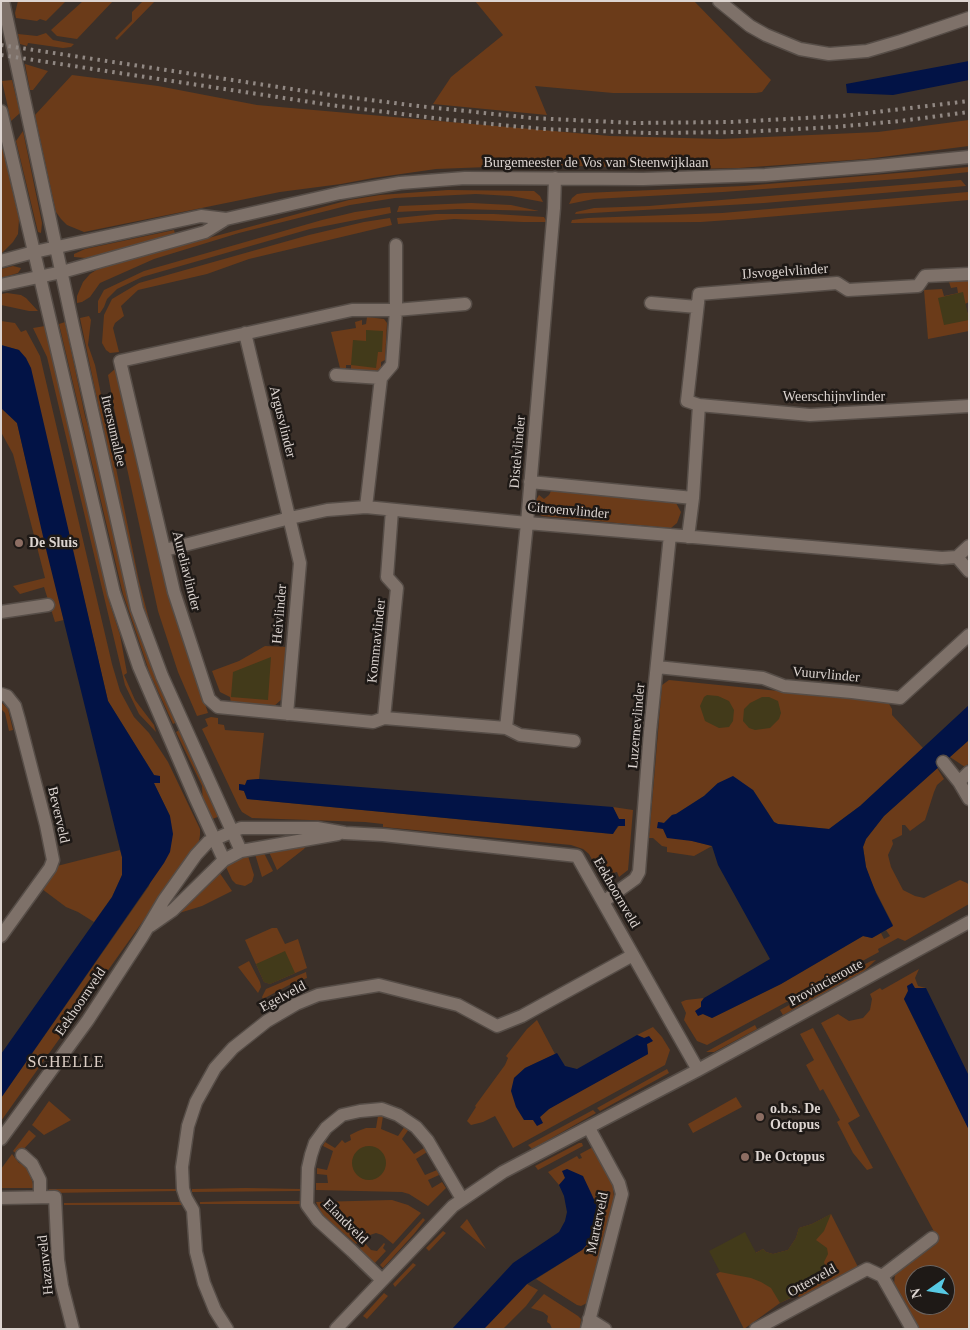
<!DOCTYPE html>
<html>
<head>
<meta charset="utf-8">
<style>
	body { margin:0 }
	#map { position:relative; width:970px; height:1330px; overflow:hidden; background:#3b3029; font-family:"Times New Roman",serif }
	canvas { display:block }
	.frame { position:absolute; inset:0; border:2px solid #ddd5d1; pointer-events:none }
	.north { position:absolute; left:905px; top:1265px; width:50px; height:50px; box-sizing:border-box; background:#1e1916; border:1px solid #6a6461; border-radius:50%; rotate:257deg; font-size:14px; font-weight:700; line-height:20px; text-align:center; color:#ddd5d1 }
	.north::after { content:''; display:block; margin:auto; width:18px; height:22px; background:#57c9e3; clip-path:polygon(50% 0,100% 100%,50% 72%,0 100%) }
</style>
</head>
<body>
<div id="map">
<canvas width="970" height="1330"></canvas>
<div class="frame"></div>
<div class="north">N</div>
</div>
<script>
const ctx = document.querySelector('canvas').getContext('2d');
ctx.lineJoin = 'round';
function fillPath(path, color) {
  ctx.fillStyle = color;
  ctx.fill(path, 'evenodd');
}
function shape(rows) {
  const path = new Path2D();
  for (const r of rows) {
    if (r.length === 3) {
      path.moveTo(r[0] + r[2], r[1]);
      path.arc(r[0], r[1], r[2], 0, 2 * Math.PI);
      continue;
    }
    path.moveTo(r[0], r[1]);
    for (let i = 2; i < r.length; i += 2) path.lineTo(r[i], r[i + 1]);
  }
  return path;
}
function trace(path, color, width, dash) {
  ctx.strokeStyle = color;
  ctx.lineWidth = width;
  ctx.lineCap = dash ? 'butt' : 'round';
  ctx.setLineDash(dash || []);
  ctx.stroke(path);
}
function label(font, color, halo, rows, align = 'center') {
  ctx.font = font + ' "Times New Roman",serif';
  ctx.lineWidth = 5;
  ctx.setLineDash([]);
  ctx.textBaseline = 'middle';
  ctx.strokeStyle = halo;
  ctx.fillStyle = color;
  for (const [text, x, y, turn = 0] of rows) {
    ctx.save();
    ctx.translate(x, y);
    ctx.rotate((+turn || 0) * Math.PI / 180);
    ctx.textAlign = isNaN(turn) ? turn : align;
    if (halo) ctx.strokeText(text, 0, 0);
    ctx.fillText(text, 0, 0);
    ctx.restore();
  }
}
fillPath(shape([
	[18,1,66,1,46,21,40,19,37,21,16,18,15,13],
	[83,1,113,1,77,39,57,36,51,30],
	[143,1,155,1,117,40,115,38,132,21,132,12],
	[475,1,694,1,771,80,762,92,756,93,613,93,535,86,547,115,433,104,451,77,503,35],
	[46,33,53,40,74,44,71,47,63,48,28,43,27,46,20,44,18,34,37,36],
	[25,64,48,71,33,90,30,90],
	[72,75,158,86,257,105,610,136,721,139,878,132,969,120,969,146,866,159,739,168,689,169,540,165,436,169,373,178,341,184,280,192,84,232,67,225,61,219,56,212,35,115],
	[12,80,20,113,11,121,2,81],
	[23,131,42,223,41,233,38,232,16,141],
	[1,142,19,219,18,234,13,242,1,254],
	[969,167,969,172,912,178,723,192,594,199,569,204,572,198,577,194,584,193,744,186],
	[961,180,966,186,764,203,575,214,576,212,594,208,649,206],
	[448,190,534,191,540,196,543,202,511,196,476,194,395,198,350,205,239,233,154,259,100,283,90,297,82,302,77,303,77,296,83,282,90,274,101,267,349,200,380,195],
	[968,192,969,200,743,219,701,222,571,223,572,220,588,218,722,213],
	[471,203,511,205,539,211,458,209,397,212,399,206],
	[390,207,391,213,310,229,142,277,117,289,107,299,104,307,100,313,98,313,98,301,104,290,144,271,322,220,355,212],
	[436,214,494,214,544,217,547,222,523,222,454,219,398,224,397,218],
	[390,218,392,225,249,259,207,274,138,290,121,306,124,316,115,323,113,328,119,352,110,353,106,350,102,343,104,315,112,299,139,283,309,235,364,222],
	[174,230,175,234,86,258,74,257,74,254,85,249],
	[13,266,21,268,20,270,18,273,1,278,1,269],
	[969,279,969,302,965,304,969,319,969,331,928,339,924,290,942,289,944,296,958,293,957,287,951,288,949,282],
	[7,293,21,295,26,298,38,311,29,311,1,305,1,294],
	[89,316,91,320,88,345,95,365,139,581,156,646,139,598,80,318],
	[367,317,384,319,387,323,385,360,381,362,381,369,377,372,351,369,351,365,346,365,346,368,340,368,331,332,356,328,355,322,362,320,362,325,366,324],
	[1,321,15,323,21,332,26,330,40,356,112,664,120,691,134,717,149,733,168,762,200,829,200,835,199,841,192,852,1,1121,1,1098,149,886,170,816,153,782,154,775,108,701,44,429,19,350,1,345],
	[65,322,85,416,106,487,133,613,144,647,177,722,173,724,150,674,123,594,59,324],
	[45,326,109,601,120,635,127,673,124,675,135,700,154,725,156,732,139,714,125,685,47,357,33,328],
	[115,369,172,602,208,713,197,716,178,672,158,611,115,413,108,375],
	[1,408,17,423,64,620,55,622,44,587,20,594,13,586,45,578,13,454,1,432],
	[552,489,676,503,681,512,677,523,671,528,542,516,539,514,535,509,536,500,539,495,544,499,549,495],
	[265,646,287,647,282,699,273,707,231,703,230,697,220,692,212,671,239,661],
	[669,680,888,702,892,709,892,715,923,748,860,806,829,829,778,824,774,822,753,790,718,783,704,796,676,814,672,815,664,823,658,822,663,829,692,841,712,846,694,856,667,852,667,847,662,846,653,838,649,838,662,685],
	[1,702,8,709,13,730,9,731,5,713,1,709],
	[211,717,218,718,218,724,224,725,225,730,264,733,259,779,247,780,245,785,239,784,244,791,247,799,612,834,625,819,619,819,613,807,633,810,628,870,619,877,617,872,613,873,614,878,607,875,602,878,589,854,583,849,571,845,383,827,383,824,365,822,252,818,242,812,239,807,202,729,208,726,205,719],
	[181,729,220,816,210,820,203,804,202,786,176,732],
	[969,740,969,763,965,767,950,757],
	[937,768,944,779,937,785,934,792,925,820,910,831,905,825,902,825,902,835,892,840,893,844,888,855,891,867,903,890,915,896,924,898,960,880,967,883,969,885,969,904,905,941,898,938,878,949,879,952,707,1045,697,1041,684,1020,686,1013,681,1002,686,1000,704,998,701,1002,701,1007,696,1011,712,1018,781,984,863,936,872,938,881,933,884,939,890,936,886,930,893,925,870,880,866,867,863,847,866,839,884,816],
	[306,846,304,849,277,870,269,852],
	[120,850,122,857,122,875,112,897,94,922,78,912,66,907,42,889,57,866],
	[264,853,273,871,262,877,255,854],
	[248,856,254,875,252,882,245,886,236,884,232,880,226,867,238,858],
	[219,872,232,891,202,906,176,914],
	[272,928,277,928,285,944,298,939,307,968,270,984,264,982,245,940],
	[876,960,863,972,783,1015,780,1010,871,961],
	[249,961,260,982,261,987,258,993,238,967],
	[919,969,915,978,918,986,926,988,914,988,912,983,904,999,969,1130,969,1329,918,1329,894,1284,895,1274,935,1245,937,1237,821,1023,838,1014,849,1021,863,1018,870,1010,872,999,870,994,880,988,882,990],
	[915,1275,945,1275,945,1305,915,1305],
	[306,972,307,978,291,984,263,999,262,997,266,989],
	[537,1020,555,1054,525,1068,514,1078,540,1117,549,1109,568,1097,648,1054,647,1044,652,1041,637,1035,653,1027,662,1037,670,1050,665,1065,513,1148,495,1116,483,1122,471,1125,467,1121,476,1107,475,1106,505,1065,508,1058,506,1056,527,1029],
	[755,1025,757,1029,714,1052,706,1052],
	[813,1028,860,1116,848,1123,873,1168,867,1170,853,1153,837,1122,840,1120,823,1089,820,1091,806,1065,814,1060,800,1034],
	[667,1069,669,1073,600,1111,597,1108],
	[736,1097,742,1107,693,1133,688,1124],
	[49,1101,71,1120,44,1135,32,1125],
	[593,1110,596,1113,532,1149,528,1145],
	[378,1116,383,1116,381,1129,398,1136,405,1126,409,1129,402,1139,414,1154,424,1148,427,1152,416,1159,425,1175,437,1170,439,1175,428,1180,432,1188,442,1182,446,1188,428,1206,409,1194,402,1192,316,1190,316,1183,328,1183,327,1175,317,1174,317,1168,327,1170,333,1151,323,1146,325,1142,335,1148,342,1140,345,1143,351,1140,350,1135,358,1131,366,1128,376,1128],
	[29,1130,36,1136,18,1155,13,1151],
	[579,1143,582,1143,583,1146,538,1170,535,1166],
	[593,1147,612,1180,614,1197,589,1302,581,1306,577,1305,536,1279,582,1250,592,1239,565,1178,559,1185,548,1172,577,1156,579,1159,582,1158,580,1154],
	[12,1154,19,1163,24,1164,30,1174,34,1188,1,1188,1,1169],
	[49,1189,179,1189,179,1191,49,1193],
	[192,1189,246,1188,301,1189,300,1191,192,1192],
	[392,1200,408,1205,421,1213,393,1244,382,1235,376,1233,364,1237,356,1244,321,1214,316,1202],
	[239,1201,301,1201,301,1204,200,1204,200,1202],
	[166,1202,183,1202,183,1205,64,1205,64,1203],
	[831,1214,858,1267,800,1298,797,1295,780,1303,744,1329,716,1274,763,1249,766,1252,773,1254,788,1250,796,1238,799,1228,812,1224],
	[423,1218,425,1220,414,1234,383,1268,380,1265],
	[467,1219,486,1249,460,1227],
	[443,1231,446,1233,429,1251,426,1248],
	[365,1243,371,1250,377,1251,384,1243,385,1244,383,1248,386,1251,374,1264,358,1250],
	[413,1263,416,1265,395,1287,393,1284],
	[527,1284,538,1290,526,1306,503,1329,484,1329],
	[384,1293,388,1296,367,1319,363,1316],
	[544,1294,578,1316,581,1319,580,1329,552,1329,550,1324,547,1322,548,1316,543,1312,531,1308]
]), '#6b3b19');
fillPath(shape([
	[963,292,969,320,944,325,938,298],
	[366,330,383,331,382,352,378,352,376,368,351,365,353,340,366,341],
	[271,657,268,700,231,697,233,672],
	[707,695,718,696,729,701,734,710,733,721,729,727,719,728,705,721,700,706,704,697],
	[762,697,769,697,778,701,781,713,779,719,770,728,755,730,749,728,743,721,744,709,750,703],
	[285,951,295,973,270,984,264,982,256,964],
	[369,1163,17],
	[831,1214,824,1231,816,1240,827,1248,828,1254,824,1262,829,1278,780,1303,771,1288,761,1282,751,1278,720,1272,709,1251,745,1232,756,1253,763,1249,766,1252,773,1254,788,1250,796,1238,799,1228,812,1224]
]), '#423a1a');
fillPath(shape([
	[969,61,969,80,893,95,847,93,846,84],
	[1,345,19,350,26,358,31,368,108,701,154,775,160,776,160,783,154,783,170,816,173,834,170,852,164,863,1,1098,1,1054,112,897,122,875,122,857,45,545,17,423,1,408],
	[969,705,969,740,884,816,866,839,863,847,866,867,876,893,893,926,872,938,863,936,781,984,712,1018,703,1014,698,1016,695,1011,701,1007,701,1002,704,998,770,959,718,865,712,846,692,841,667,838,663,829,657,828,658,822,664,823,672,815,676,814,704,796,718,783,733,776,753,790,774,822,778,824,829,829,860,806],
	[259,779,613,807,619,819,625,819,625,826,618,826,613,834,247,799,244,791,239,790,239,784,245,785,247,780],
	[912,983,915,988,926,988,969,1076,969,1130,904,999,908,991,907,986],
	[637,1035,644,1038,649,1036,653,1041,647,1044,648,1054,549,1109,540,1117,543,1123,537,1126,533,1120,524,1120,516,1107,511,1091,514,1078,525,1068,557,1053,565,1066,577,1069],
	[567,1169,583,1176,600,1212,592,1239,582,1250,527,1284,484,1329,452,1329,513,1263,559,1232,565,1221,567,1212,564,1196,559,1185,565,1178,562,1171]
]), '#021346');
const minor = shape([
	[3,1,73,326,137,609,162,676,241,851],
	[719,1,750,26,766,35,800,49,829,54,867,51,901,41,969,18],
	[1,111,114,593,139,667,195,797,224,860],
	[1,261,34,252,201,216,226,219],
	[1,285,62,272,205,232,226,219,340,193,400,183,465,178,643,179,765,175,878,166,969,157],
	[651,303,697,307],
	[465,304,396,310,352,310,120,361,174,592,209,699,218,707,373,722,384,718,506,728,520,735,574,741],
	[245,333,300,563,287,714],
	[336,375,381,378],
	[699,405,810,415,969,406],
	[530,482,693,498],
	[366,507,381,378,392,365,396,310,396,245],
	[688,537,693,498,699,405,687,401,699,294,837,283,848,290,918,286,925,276,969,274],
	[165,550,290,518,327,510,366,507,527,523,942,558,957,557,969,546],
	[957,557,969,571],
	[1,612,48,605],
	[657,667,763,678,784,686,852,692,900,698,969,635],
	[1,694,7,696,15,706,19,720,46,825,53,860,50,868,1,936],
	[384,718,397,588,387,577,392,510],
	[506,728,527,523,554,208,555,178],
	[943,762,959,782],
	[969,772,959,782,969,799],
	[603,902,635,879,639,872,650,732,670,535],
	[150,926,173,910,224,860,241,851,338,834],
	[1,1139,88,1020,142,937,164,900,196,855,208,842,241,828,317,828,345,833,383,835,577,856,698,1070],
	[22,1155,32,1164,40,1180,40,1197],
	[1,1198,55,1197,58,1260,62,1286,73,1329],
	[882,1276,932,1238],
	[382,1280,352,1251,318,1220,307,1205,308,1168,311,1155,315,1143,326,1128,342,1115,360,1111,382,1109,398,1115,416,1127,428,1141,462,1199],
	[589,1319,605,1329],
	[227,1329,215,1310,204,1283,196,1252,193,1210,186,1198,183,1189,182,1167,188,1126,196,1102,215,1068,233,1048,267,1021,296,1004,318,995,379,985,458,1005,497,1026,522,1016,633,955],
	[336,1329,453,1206,503,1172,698,1070,969,922],
	[587,1329,622,1194,619,1183,589,1128],
	[756,1329,867,1269,882,1276,912,1329]
]);
trace(minor, '#564d47', 15);
trace(minor, '#7e7169', 12);
trace(shape([
	[1,45,331,95,418,106,532,118,634,123,731,122,842,116,969,101],
	[1,55,330,105,450,120,543,129,650,133,742,132,835,127,900,121,969,112]
]), '#918883', 4, [2.5, 5]);
for (const [x, y, r, color] of [
	[19,543,5,"#8d6e63"],
	[760,1117,5,"#8d6e63"],
	[745,1157,5,"#8d6e63"]
]) {
  const dot = new Path2D();
  dot.arc(x, y, r, 0, 2 * Math.PI);
  ctx.fillStyle = color;
  ctx.fill(dot);
  trace(dot, '#1e1916', 2);
}
label('14px', '#ddd5d1', '#1e1916', [
	["Burgemeester de Vos van Steenwijklaan",596,163],
	["IJsvogelvlinder",785,272,-4],
	["Weerschijnvlinder",834,397],
	["Argusvlinder",282,422,76],
	["Ittersumallee",113,431,77],
	["Distelvlinder",518,452,-85],
	["Citroenvlinder",568,511,5],
	["Aureliavlinder",186,571,76],
	["Heivlinder",280,614,-85],
	["Kommavlinder",377,641,-84],
	["Vuurvlinder",826,675,5],
	["Luzernevlinder",637,726,-85],
	["Beverveld",58,815,77],
	["Eekhoornveld",616,893,60],
	["Provincieroute",826,983,-29],
	["Egelveld",283,997,-28],
	["Eekhoornveld",81,1002,-56],
	["Elandveld",345,1222,45],
	["Marterveld",598,1223,-78],
	["Hazenveld",46,1265,-96],
	["Otterveld",812,1281,-29]
]);
label('bold 14px', '#ddd5d1', '#1e1916', [
	["De Sluis",29,543],
	["o.b.s. De",770,1109],
	["Octopus",770,1125],
	["De Octopus",755,1157]
], 'left');
ctx.letterSpacing = '1px';
label('16px', '#ded0c7', '#1e1916', [
	["SCHELLE",66,1063]
]);
ctx.letterSpacing = '0px';
</script>
</body>
</html>
